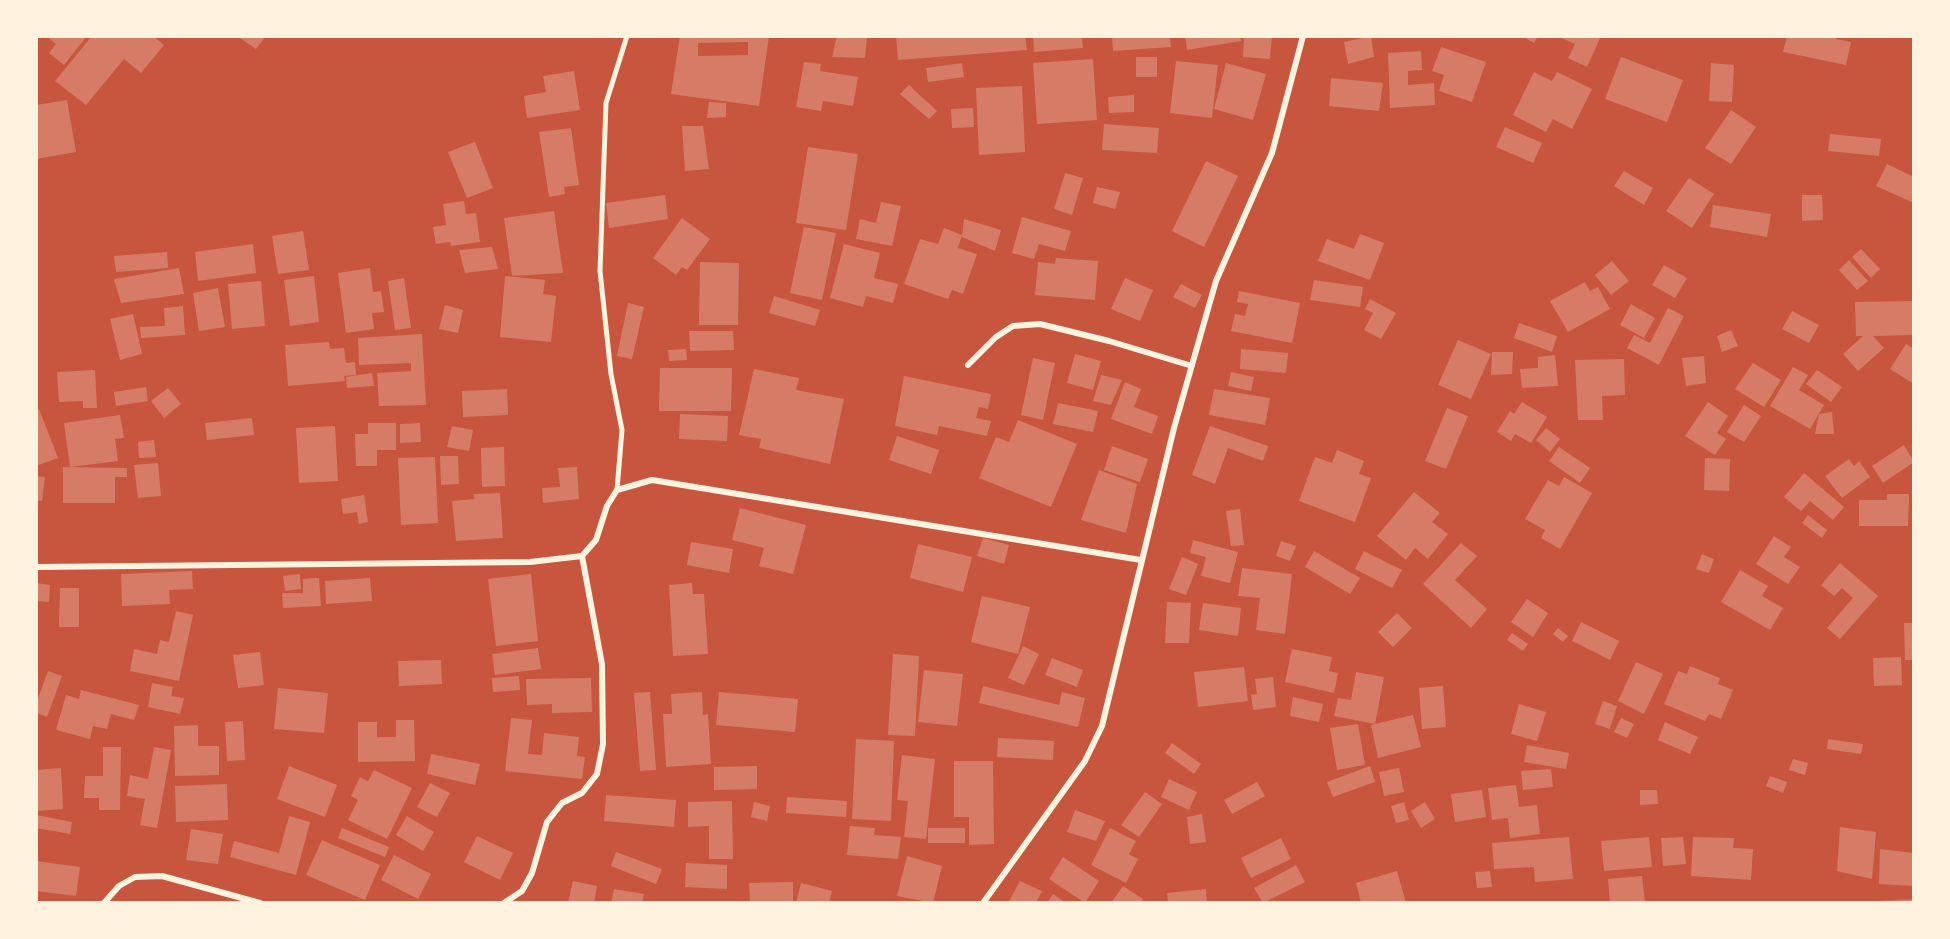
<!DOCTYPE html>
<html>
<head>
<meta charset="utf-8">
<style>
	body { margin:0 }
	#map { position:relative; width:1950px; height:939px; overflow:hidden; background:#c8553d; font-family:"Titillium Web",sans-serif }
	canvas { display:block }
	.frame { position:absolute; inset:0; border:38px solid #fff3e0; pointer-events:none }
</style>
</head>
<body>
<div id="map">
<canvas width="1950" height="939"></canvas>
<div class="frame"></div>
</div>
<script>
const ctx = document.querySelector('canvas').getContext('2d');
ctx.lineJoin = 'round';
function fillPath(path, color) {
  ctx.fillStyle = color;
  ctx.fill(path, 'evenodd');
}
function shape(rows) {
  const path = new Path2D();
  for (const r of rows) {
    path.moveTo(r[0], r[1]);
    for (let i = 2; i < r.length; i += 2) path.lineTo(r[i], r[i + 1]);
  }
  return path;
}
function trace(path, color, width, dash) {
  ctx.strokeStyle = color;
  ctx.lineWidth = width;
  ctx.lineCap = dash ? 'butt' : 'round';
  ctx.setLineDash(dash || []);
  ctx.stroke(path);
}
fillPath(shape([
	[46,36,87,36,64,65,49,53,56,44],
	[92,36,153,36,164,45,141,73,124,59,86,105,55,81],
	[237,36,266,36,256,49],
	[680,36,769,36,759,106,671,94],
	[748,42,748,55,698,56,698,43],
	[837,36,867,36,865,58,832,57],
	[896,36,1025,36,1027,50,898,60],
	[1033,36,1082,36,1083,48,1034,52],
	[1112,36,1170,36,1171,47,1113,51],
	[1185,36,1240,36,1241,41,1187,50],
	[1244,36,1272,36,1270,59,1243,57],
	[1371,36,1374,57,1348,64,1344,42],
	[1521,36,1538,36,1534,43],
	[1557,36,1601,36,1587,67,1568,58,1575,44],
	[1787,36,1836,36,1836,39,1851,42,1846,65,1783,52],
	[1441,47,1486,62,1472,102,1439,91,1444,75,1432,71],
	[1421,51,1422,70,1408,71,1408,85,1434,83,1435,105,1390,108,1388,53],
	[1136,57,1157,57,1157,77,1136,77],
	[1621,57,1683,80,1667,122,1605,99],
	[1093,59,1097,120,1037,124,1033,63],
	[1176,61,1218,65,1212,118,1170,113],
	[804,62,821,64,820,71,858,77,853,106,823,101,821,111,796,107],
	[962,63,964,77,928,82,926,68],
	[1226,63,1266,74,1253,120,1214,109],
	[1711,63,1734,65,1732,102,1709,101],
	[574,71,580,110,527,118,524,96,546,92,543,76],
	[1534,72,1552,81,1557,72,1592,89,1572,129,1553,119,1546,132,1513,115],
	[1331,78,1383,83,1379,111,1329,106],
	[909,85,937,111,929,119,900,94],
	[1022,86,1025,152,979,155,976,88],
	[1134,95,1134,112,1109,113,1108,97],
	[67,100,76,152,36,159,36,105],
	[709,102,726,103,726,117,707,118],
	[973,108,974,127,952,128,951,109],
	[1731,110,1756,127,1731,164,1705,148],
	[1104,124,1159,128,1157,153,1102,150],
	[682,126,703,126,709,169,685,171],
	[1505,127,1542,143,1533,163,1496,147],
	[571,128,579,185,564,187,565,194,549,197,539,132],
	[1830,134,1881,139,1879,156,1828,151],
	[475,142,493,188,467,198,448,152],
	[808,147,858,154,846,230,796,223],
	[1206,161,1238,176,1204,247,1172,231],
	[1887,164,1914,177,1914,203,1876,186],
	[1624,171,1653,188,1644,205,1614,186],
	[1065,173,1083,178,1072,215,1054,209],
	[1689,178,1714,194,1692,228,1666,211],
	[1097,187,1120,192,1115,209,1093,203],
	[665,195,668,219,609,228,606,203],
	[1802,195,1822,195,1823,220,1802,221],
	[464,201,466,214,476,213,480,242,451,246,450,242,436,244,433,227,446,225,443,204],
	[881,202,901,206,892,246,856,239,860,219,876,223],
	[1713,205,1771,214,1767,237,1710,227],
	[554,211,563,273,512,276,504,218],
	[1022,217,1071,231,1065,251,1039,244,1034,259,1012,253],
	[682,218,710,239,687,270,682,267,676,275,653,258],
	[964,219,1001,230,995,251,962,237],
	[804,227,836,233,822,300,790,293],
	[944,228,962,235,958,248,977,254,963,294,952,290,948,299,904,284,920,239,938,244],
	[303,231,309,270,278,274,272,236],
	[1360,234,1384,243,1370,280,1318,261,1327,239,1354,249],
	[253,244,256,273,198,281,195,252],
	[844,244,880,253,874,278,898,284,893,303,866,296,863,307,830,298],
	[492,247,498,269,465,273,459,250],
	[1861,249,1880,269,1871,278,1852,257],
	[167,252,168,268,116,272,114,256],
	[1056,258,1098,261,1095,300,1035,295,1038,262,1055,264],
	[1849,260,1868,281,1857,290,1839,270],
	[1612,261,1629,281,1611,295,1595,275],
	[700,262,739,263,738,325,699,325],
	[1664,265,1687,278,1675,298,1652,285],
	[179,268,184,294,121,303,114,279],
	[370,268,373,292,381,291,384,312,372,313,374,329,346,333,338,273],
	[314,276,319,322,290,326,284,280],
	[505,276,545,280,543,294,556,296,551,342,500,337],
	[404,278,411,328,395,330,388,281],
	[1125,278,1153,290,1140,321,1111,309],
	[1314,280,1363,287,1360,307,1310,300],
	[261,281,265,326,232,329,228,284],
	[1585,282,1590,291,1598,287,1610,309,1568,332,1550,301],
	[1181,284,1202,295,1195,308,1173,297],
	[218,288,225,327,199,331,193,293],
	[1239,291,1300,303,1292,343,1231,331,1235,314,1245,316,1248,304,1237,302],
	[774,296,820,310,815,326,769,313],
	[1370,299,1396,313,1381,339,1364,330,1373,313,1365,309],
	[1914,301,1914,335,1873,336,1884,348,1858,371,1843,354,1863,336,1856,336,1855,302],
	[628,303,644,307,632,359,617,356],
	[1631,304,1655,318,1644,338,1620,325],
	[445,305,463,310,458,333,439,329],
	[183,306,185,335,141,338,140,327,165,326,164,308],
	[1668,308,1684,316,1659,365,1627,348,1634,335,1650,343],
	[1792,311,1819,325,1809,343,1782,329],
	[133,314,142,354,120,360,110,319],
	[1519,323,1557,336,1552,352,1514,338],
	[1731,330,1738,346,1722,352,1717,336],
	[689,331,733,331,734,350,690,351],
	[422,334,426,405,379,406,377,373,411,371,411,363,359,365,358,338],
	[1458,340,1491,354,1471,399,1438,385],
	[329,342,330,349,344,348,346,363,355,362,356,375,344,376,345,381,288,386,285,345],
	[1906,344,1914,349,1914,384,1890,369],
	[686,349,687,360,669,361,668,350],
	[1241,349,1288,353,1286,373,1240,369],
	[1492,352,1513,352,1512,374,1491,375],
	[1075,354,1101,361,1093,390,1067,383],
	[1555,355,1558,386,1522,388,1520,369,1538,368,1538,357],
	[1704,356,1706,383,1686,386,1682,358],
	[1033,358,1055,363,1043,420,1021,415],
	[1624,359,1625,395,1602,396,1603,420,1578,420,1575,360],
	[1753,363,1781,380,1764,407,1735,389],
	[1793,367,1808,375,1799,390,1824,405,1810,429,1770,406],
	[660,368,732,368,731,411,659,411],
	[754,369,799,378,796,390,844,399,830,464,759,448,761,439,739,435],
	[95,370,97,408,83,408,83,401,59,402,57,372],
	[1817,370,1842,387,1831,402,1806,384],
	[1231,372,1254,377,1251,391,1228,386],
	[372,373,374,386,347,388,346,377],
	[1101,375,1122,380,1111,405,1093,401],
	[904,376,991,394,988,409,979,407,976,418,991,421,987,436,939,426,937,435,895,426],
	[1125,382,1141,389,1134,407,1158,416,1152,434,1111,419],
	[146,387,148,401,116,406,114,392],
	[168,388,181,404,164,418,151,401],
	[507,389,508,415,463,417,462,391],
	[1214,389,1270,398,1265,425,1209,415],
	[1522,402,1547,417,1531,443,1515,434,1511,441,1497,432,1510,411,1514,414],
	[1708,402,1728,416,1717,433,1726,439,1715,455,1685,436],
	[1058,403,1098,411,1093,432,1053,424],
	[1744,405,1761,416,1744,442,1727,432],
	[1447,408,1468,416,1446,469,1425,461],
	[39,409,58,458,36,466,36,410],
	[1832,412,1834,434,1815,434,1819,414],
	[680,414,728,416,727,441,679,439],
	[120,415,124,438,115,439,118,461,70,467,64,423],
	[252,418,254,435,207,440,205,423],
	[1018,420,1077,444,1051,507,979,478,996,437,1009,442],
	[368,423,396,423,396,450,377,450,377,466,356,466,355,434,368,434],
	[420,423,421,442,400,443,400,424],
	[335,426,338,481,299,483,296,428],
	[452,426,473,430,469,451,447,447],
	[1210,426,1268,446,1263,461,1228,448,1215,484,1192,475],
	[1546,428,1560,439,1550,452,1536,440],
	[897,436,939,450,931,474,889,460],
	[154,440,156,457,139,458,138,442],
	[1904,445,1914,462,1883,483,1872,466],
	[1112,446,1148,459,1140,482,1104,470],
	[504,447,505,486,482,487,481,448],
	[1559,447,1590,468,1580,483,1549,461],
	[1337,450,1364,461,1359,474,1371,478,1355,522,1299,501,1315,457,1332,463],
	[440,456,458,456,459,484,441,485],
	[435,457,438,523,401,525,398,458],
	[1705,458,1730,459,1729,491,1704,490],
	[1849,459,1854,466,1859,461,1870,477,1842,498,1825,476],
	[158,463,161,496,138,498,134,465],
	[63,467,127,468,127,477,115,477,115,503,63,503],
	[577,467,579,499,543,503,542,488,560,487,558,468],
	[1099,470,1137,484,1126,533,1081,520],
	[1804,473,1844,507,1833,520,1810,501,1801,511,1784,497],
	[36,476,45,477,42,501,36,500],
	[1564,477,1592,493,1560,549,1541,538,1545,530,1525,519,1548,480,1559,486],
	[1414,492,1440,513,1432,522,1448,534,1428,559,1415,548,1406,560,1377,536],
	[500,493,503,538,456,541,452,501,474,499,474,494],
	[1887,494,1909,494,1908,526,1859,526,1859,500,1887,500],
	[364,495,368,522,359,524,357,512,343,514,341,499],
	[740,508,806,525,793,574,759,566,764,548,732,540],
	[1240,509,1244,545,1231,546,1226,511],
	[1808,515,1827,530,1822,538,1802,523],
	[1774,536,1791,547,1784,557,1800,567,1788,584,1756,564],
	[983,538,1009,545,1004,564,977,556],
	[1193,540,1238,552,1230,583,1201,576,1206,557,1190,553],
	[1281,541,1296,546,1290,561,1276,556],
	[691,542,733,549,729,573,687,565],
	[1461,543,1477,556,1455,580,1487,609,1471,628,1423,584],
	[918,544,972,557,963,592,910,578],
	[1314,551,1360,578,1350,594,1305,567],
	[1364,551,1402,570,1392,588,1355,569],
	[1702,554,1714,559,1709,573,1696,569],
	[1182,557,1198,564,1186,595,1169,589],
	[1840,563,1878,596,1840,639,1827,628,1853,598,1842,588,1834,596,1821,585],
	[1242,568,1292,574,1285,634,1256,630,1260,598,1238,596],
	[1740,570,1768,586,1762,596,1783,608,1770,630,1721,602],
	[192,571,193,589,169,590,170,604,122,606,121,574],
	[300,574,301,589,285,591,283,576],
	[531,574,538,641,496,646,488,579],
	[319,578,321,606,283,608,282,593,303,593,303,579],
	[370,578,372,601,326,604,325,581],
	[36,583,50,585,49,602,36,601],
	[692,583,693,594,704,594,708,654,673,656,669,585],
	[60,588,79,588,79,627,59,627],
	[982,596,1030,607,1018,654,971,642],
	[1527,599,1548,613,1533,637,1511,622],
	[1167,602,1191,603,1189,643,1165,643],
	[1203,603,1241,608,1238,636,1199,630],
	[176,611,193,615,179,681,130,671,134,649,157,654,160,640,169,642],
	[1397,613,1412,628,1393,647,1378,632],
	[1581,622,1619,641,1610,660,1572,641],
	[1904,623,1914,623,1914,660,1905,660],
	[1558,628,1568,636,1563,642,1553,634],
	[1512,633,1528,644,1523,651,1507,640],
	[1023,646,1039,654,1024,685,1008,678],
	[538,648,541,669,495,675,492,654],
	[1292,649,1332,657,1329,671,1338,673,1334,693,1285,682],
	[260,652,264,685,238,688,233,655],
	[893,654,919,656,915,736,888,735],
	[1901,657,1902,685,1874,686,1873,658],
	[1052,658,1083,670,1077,687,1045,675],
	[441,660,442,684,399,686,398,661],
	[1636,662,1663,674,1644,714,1618,701],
	[1690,666,1720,678,1718,684,1733,690,1721,719,1709,714,1705,721,1664,704,1678,671,1687,674],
	[1244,667,1248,701,1198,707,1194,672],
	[924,670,963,674,957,726,918,722],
	[48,671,62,676,47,717,36,713,36,704],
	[1356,672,1384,677,1375,724,1413,715,1421,747,1378,758,1371,725,1375,724,1334,716,1338,698,1351,700],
	[519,676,520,690,493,692,492,678],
	[1273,677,1276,707,1253,710,1251,695,1257,694,1255,679],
	[591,678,592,712,552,713,552,704,527,705,526,679],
	[152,683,173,687,171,696,184,698,180,714,148,707],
	[983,686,1059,705,1062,692,1085,698,1078,727,979,703],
	[1443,686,1446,727,1422,729,1419,688],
	[278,688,328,693,324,733,274,729],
	[81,690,139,705,134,720,111,714,107,729,93,726,90,739,56,730,66,695,79,699],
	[650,692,656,770,640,771,634,693],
	[702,692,703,715,708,714,711,764,666,767,663,714,672,714,671,694],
	[719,692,798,699,795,732,716,725],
	[1293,697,1323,704,1319,722,1290,716],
	[1603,701,1617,706,1610,729,1595,724],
	[1519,704,1546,712,1537,741,1511,734],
	[511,718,532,720,528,754,542,755,544,733,579,737,577,756,585,757,582,779,505,771],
	[1621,718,1634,724,1627,738,1614,732],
	[396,720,414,720,415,761,358,762,358,722,377,722,377,737,396,737],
	[243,721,245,760,227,761,225,722],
	[1665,722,1698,737,1690,754,1658,740],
	[1358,724,1365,765,1337,770,1330,728],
	[198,725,198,746,219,746,219,775,175,776,174,726],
	[998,738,1054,741,1053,760,997,757],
	[856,739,894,741,891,821,852,819],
	[1828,739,1863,744,1861,754,1827,749],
	[1172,743,1201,764,1194,774,1165,753],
	[1527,745,1569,753,1566,769,1524,762],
	[103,747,121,747,120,810,99,810,99,798,84,798,85,776,103,776],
	[154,747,171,750,157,828,140,825,145,799,127,796,130,775,148,779],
	[431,754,480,764,475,785,427,774],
	[902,755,935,759,926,839,904,837,908,801,897,800],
	[1793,759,1808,763,1805,775,1789,770],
	[954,761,993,761,994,844,969,845,969,817,954,817],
	[289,766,337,785,325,817,277,799],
	[757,766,757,789,714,790,714,767],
	[1370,766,1375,782,1333,797,1327,782],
	[61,768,63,809,36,811,36,770],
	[1399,768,1404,792,1384,796,1379,772],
	[1551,769,1553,787,1523,790,1521,771],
	[374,770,412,788,387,839,348,820,358,800,351,796,360,777,368,781],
	[1770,776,1787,782,1783,793,1766,786],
	[1169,779,1197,792,1189,810,1161,797],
	[1257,782,1265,796,1232,814,1224,800],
	[430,783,450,793,437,817,417,807],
	[227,784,228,820,176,822,175,786],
	[1516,785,1519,807,1537,805,1540,834,1510,838,1508,818,1492,820,1488,788],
	[1482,790,1486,817,1455,822,1451,794],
	[1640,790,1657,790,1658,804,1640,805],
	[1145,792,1162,804,1139,837,1121,825],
	[606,795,676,800,674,827,604,821],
	[787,797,847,801,846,817,786,813],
	[732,801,733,859,709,859,709,826,688,827,688,802],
	[754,802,770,806,767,821,751,817],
	[1404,802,1409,820,1396,823,1391,806],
	[1425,802,1435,819,1421,828,1411,811],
	[1075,810,1105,821,1096,841,1067,832],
	[1202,814,1206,842,1190,844,1187,817],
	[36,815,72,822,70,834,36,828],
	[289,816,310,822,296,875,230,857,234,841,279,853],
	[407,816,434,832,423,851,396,835],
	[850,826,875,828,874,835,901,837,898,859,847,855],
	[1840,827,1876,832,1872,879,1837,871],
	[342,828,389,847,385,857,338,838],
	[928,828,965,828,965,843,928,843],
	[1110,828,1136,841,1129,854,1138,859,1126,883,1091,865],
	[191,829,223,834,218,864,186,860],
	[477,836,513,853,500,880,464,862],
	[1569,837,1573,879,1535,882,1534,867,1494,869,1492,843],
	[1649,837,1652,867,1604,871,1601,841],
	[1683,837,1686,864,1663,866,1661,838],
	[1693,837,1734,838,1733,848,1753,849,1751,880,1691,876],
	[1281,838,1291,859,1251,878,1241,858],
	[322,840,380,865,365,900,306,875],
	[1880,849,1914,853,1914,886,1879,884],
	[616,852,662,869,656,884,611,866],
	[394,855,431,874,418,899,381,880],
	[907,856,942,866,933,903,897,896],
	[1063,857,1099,881,1085,903,1049,879],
	[36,861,80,867,76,896,36,891],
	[686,863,727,865,727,889,685,887],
	[1296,865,1305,882,1263,903,1254,888],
	[1397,871,1406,903,1361,903,1356,883],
	[1490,871,1492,887,1477,888,1475,872],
	[1642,876,1645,903,1610,903,1608,879],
	[573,881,597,886,594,903,568,903],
	[1020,881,1042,891,1036,903,1008,903],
	[793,882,793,903,750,903,749,883],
	[801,883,832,891,829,903,796,903],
	[1123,886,1143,899,1141,903,1111,903],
	[614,889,644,894,642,903,611,903],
	[1206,889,1207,903,1168,903,1167,893],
	[1053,894,1066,903,1047,903],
	[1914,899,1914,903,1877,903,1877,901]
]), '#d67c66');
trace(shape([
	[617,490,622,430,611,374,600,271,606,103,627,36]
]), '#fff3e0', 5);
trace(shape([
	[968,365,996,337,1013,326,1040,324,1109,341,1192,366],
	[36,567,530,562,582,556,596,540,607,506,617,490,652,480,1141,560],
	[104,903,119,886,135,877,162,876,260,903],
	[504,903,522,891,532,873,547,822,562,803,582,793,597,774,603,744,602,664,582,556],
	[983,903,1085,761,1102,726,1174,428,1216,281,1272,153,1303,36]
]), '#fff3e0', 6);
</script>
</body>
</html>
